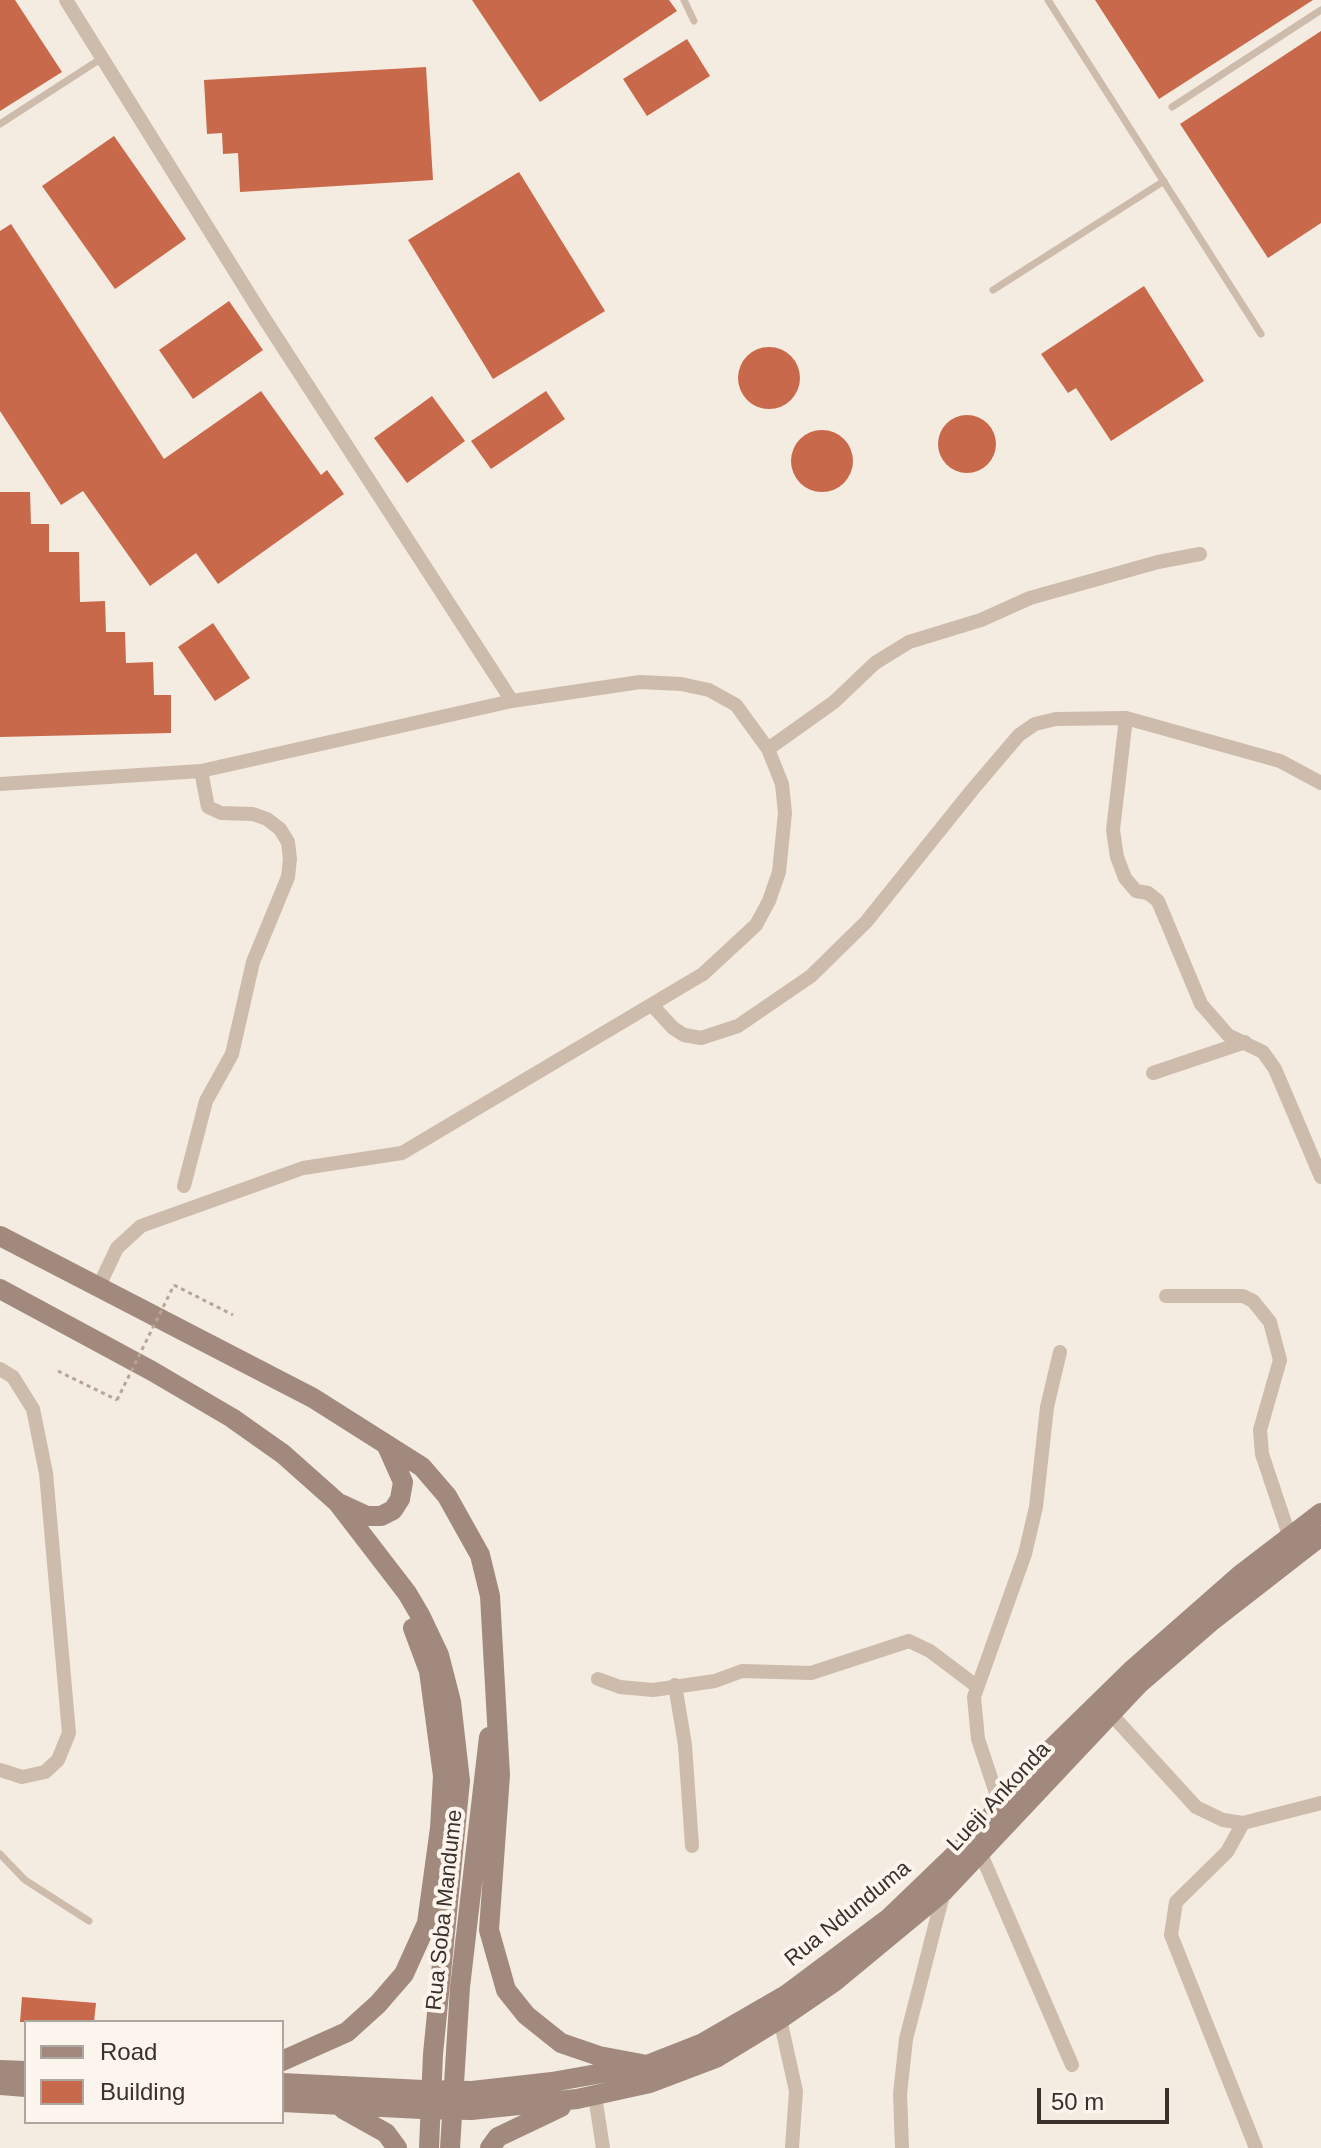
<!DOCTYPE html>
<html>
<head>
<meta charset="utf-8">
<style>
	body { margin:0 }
	#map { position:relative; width:1321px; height:2148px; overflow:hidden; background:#f4ebe1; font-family:Arial,sans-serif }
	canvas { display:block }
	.legend { position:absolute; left:24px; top:2020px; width:260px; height:104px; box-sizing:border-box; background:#fbf5ee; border:2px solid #aea6a0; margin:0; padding:10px 14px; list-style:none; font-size:24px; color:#3b302b }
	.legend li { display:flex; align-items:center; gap:16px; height:40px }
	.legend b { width:40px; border:2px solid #aea6a0 }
	.scale { position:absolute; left:1037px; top:2088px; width:132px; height:36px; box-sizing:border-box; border:4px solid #3b302b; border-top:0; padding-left:10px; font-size:24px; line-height:28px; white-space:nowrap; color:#3b302b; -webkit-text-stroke:6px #fbf5ee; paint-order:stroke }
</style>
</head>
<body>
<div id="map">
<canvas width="1321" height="2148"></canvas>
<ul class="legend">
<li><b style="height:10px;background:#a18a7d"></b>Road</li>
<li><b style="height:22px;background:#c8694b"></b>Building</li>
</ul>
<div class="scale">50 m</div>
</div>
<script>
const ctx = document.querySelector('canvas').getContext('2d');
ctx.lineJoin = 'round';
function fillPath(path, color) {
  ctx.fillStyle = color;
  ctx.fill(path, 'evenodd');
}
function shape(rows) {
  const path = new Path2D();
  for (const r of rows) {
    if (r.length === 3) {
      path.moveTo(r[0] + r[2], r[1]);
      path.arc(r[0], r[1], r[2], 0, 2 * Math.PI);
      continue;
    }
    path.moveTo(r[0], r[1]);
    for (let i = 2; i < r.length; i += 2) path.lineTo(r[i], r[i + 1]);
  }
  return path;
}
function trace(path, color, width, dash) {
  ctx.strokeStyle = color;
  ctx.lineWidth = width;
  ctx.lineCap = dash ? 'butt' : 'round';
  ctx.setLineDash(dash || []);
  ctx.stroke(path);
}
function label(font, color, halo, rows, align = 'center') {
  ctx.font = font + ' Arial,sans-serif';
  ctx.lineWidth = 8;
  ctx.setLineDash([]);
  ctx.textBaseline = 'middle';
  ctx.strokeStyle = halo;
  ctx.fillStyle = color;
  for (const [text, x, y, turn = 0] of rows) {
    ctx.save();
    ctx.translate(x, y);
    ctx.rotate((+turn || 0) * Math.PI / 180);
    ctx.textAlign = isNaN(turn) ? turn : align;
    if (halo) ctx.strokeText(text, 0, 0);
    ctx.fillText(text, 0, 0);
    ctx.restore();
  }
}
fillPath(shape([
	[0,0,15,0,62,72,0,111],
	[472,0,669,0,677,11,540,102],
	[1095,0,1313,0,1159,99],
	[1321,31,1321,223,1268,258,1180,124],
	[687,39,710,76,647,116,623,79],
	[426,67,433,180,240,192,238,153,223,154,222,133,207,134,204,80],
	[114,136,186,239,115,289,42,186],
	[519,172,605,311,493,379,408,240],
	[11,224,164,459,261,391,321,475,327,470,344,494,218,584,196,553,150,586,83,491,61,505,0,411,0,231],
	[1144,286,1204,381,1111,441,1076,388,1068,393,1041,354],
	[229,301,263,350,193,399,159,350],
	[769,378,31],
	[546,391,565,419,491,469,471,441],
	[432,396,465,441,407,483,374,438],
	[967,444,29],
	[822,461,31],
	[0,492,30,492,31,524,49,524,49,552,79,552,80,602,105,601,106,632,125,632,126,663,153,662,154,695,171,695,171,733,0,737],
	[213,623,250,678,215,701,178,647],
	[22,1997,96,2003,94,2022,20,2022]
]), '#c8694b');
trace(shape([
	[174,1285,233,1315],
	[58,1371,117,1400]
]), '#b9a596', 3, [4, 4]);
trace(shape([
	[684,0,694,21],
	[1048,0,1261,334],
	[1172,107,1321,10],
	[0,124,102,58],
	[993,290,1164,181],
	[0,1854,25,1880,89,1921]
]), '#cdbbac', 7);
trace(shape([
	[66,0,264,318,512,701,640,682,681,684,709,690,736,705,768,749,782,784,785,813,779,872,769,901,756,925,703,974,402,1153,303,1168,141,1226,117,1248,98,1288],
	[1126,718,1113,830,1117,857,1125,878,1136,891,1148,893,1158,901,1201,1004,1228,1035,1263,1052,1275,1069,1321,1177],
	[768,749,834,702,875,663,909,642,981,620,1030,598,1158,562,1200,554],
	[0,784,201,771,512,701],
	[652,1005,673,1028,684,1035,701,1038,738,1026,811,976,866,922,973,789,1019,735,1035,724,1056,719,1126,718,1280,761,1321,783],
	[1153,1073,1245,1042],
	[184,1186,206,1101,232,1054,253,962,288,877,290,859,288,842,280,829,267,819,253,814,221,813,208,807,201,771],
	[1166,1296,1243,1296,1253,1301,1270,1322,1280,1360,1260,1430,1262,1454,1289,1535],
	[0,1369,13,1377,33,1409,46,1473,69,1733,58,1760,45,1772,22,1777,0,1770],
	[598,1679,620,1687,653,1690,715,1681,742,1671,811,1673,909,1641,930,1651,975,1685],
	[675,1685,685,1745,692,1846],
	[1111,1714,1196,1807,1223,1820,1243,1823,1321,1803],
	[1001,1808,978,1739,974,1697,1025,1554,1036,1507,1047,1407,1060,1352],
	[1243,1823,1227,1852,1176,1902,1171,1935,1256,2148],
	[981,1854,1072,2065],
	[780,2019,796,2091,792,2148],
	[595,2096,603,2148],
	[902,2148,900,2094,906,2039,944,1891]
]), '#cdbbac', 14);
trace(shape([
	[0,1236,313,1398,422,1467,447,1496,480,1555,490,1596,500,1775,489,1930,506,1990,526,2015,561,2043,599,2056,647,2065],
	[0,1289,152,1371,232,1418,283,1454,337,1502,407,1593,420,1615,439,1655,451,1702,460,1781,433,2054,429,2148],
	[341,1504,367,1516,381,1516,393,1510,400,1499,403,1482,386,1444],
	[282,2061,347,2032,378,2004,404,1974,427,1923,440,1828,443,1776,429,1671,413,1628],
	[0,2070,26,2071],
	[282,2083,423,2090],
	[0,2085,26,2087],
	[472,2091,552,2082,647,2065,703,2043,786,1995,889,1918,967,1843,1042,1758,1133,1669,1240,1575,1321,1513],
	[282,2102,422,2109],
	[343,2109,386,2133,397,2148],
	[471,2110,577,2099,650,2083,716,2058,780,2019,834,1982,944,1891,1139,1684,1213,1620,1321,1536],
	[450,2148,460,1987,489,1737],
	[490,2148,498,2137,561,2107]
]), '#a18a7d', 20);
trace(shape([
	[117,1400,174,1285]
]), '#b9a596', 3, [4, 4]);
trace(shape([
	[423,2090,472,2091],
	[422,2109,471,2110]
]), '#a18a7d', 20);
label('22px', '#3b302b', '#fbf5ee', [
	["Lueji Ankonda",999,1797,-47],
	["Rua Soba Mandume",445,1910,-84],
	["Rua Ndunduma",848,1914,-39]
]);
</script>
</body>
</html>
